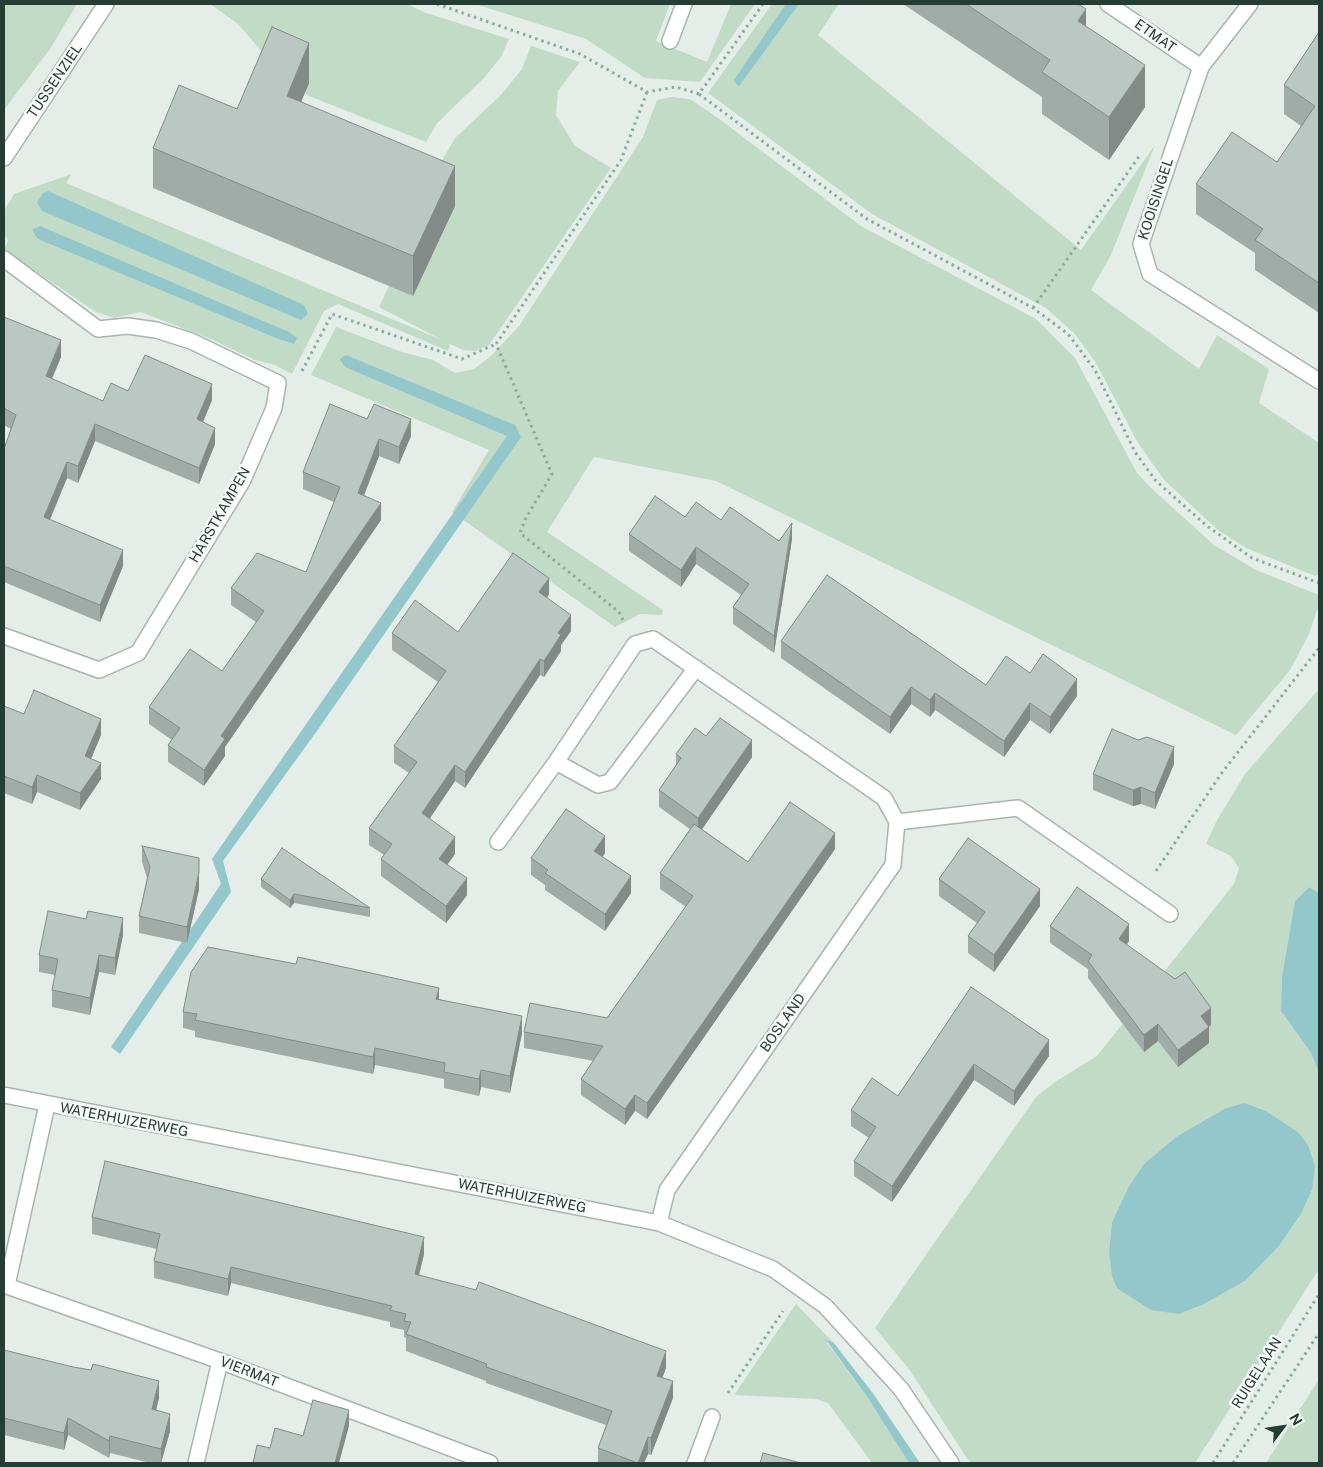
<!DOCTYPE html>
<style>
body{margin:0}
#map{position:relative;width:1323px;height:1467px;overflow:hidden;background:#e5ede9;font-family:"Public Sans",sans-serif}
canvas{display:block}
.frame{position:absolute;inset:0;border:5px solid #263d35;pointer-events:none}
.north{position:absolute;left:1258px;top:1402px;width:50px;height:50px;-webkit-text-stroke:4px #f6f9f7;paint-order:stroke;rotate:59deg;font-size:14px;font-weight:700;line-height:20px;text-align:center;color:#263d35}
.north::after{content:'';display:block;margin:auto;width:18px;height:22px;background:#263d35;clip-path:polygon(50% 0,100% 100%,50% 72%,0 100%)}
</style>
<div id="map">
<canvas width="1323" height="1467"></canvas>
<div class="frame"></div>
<div class="north">N</div>
</div>
<script>
const g = document.querySelector('canvas').getContext('2d');
g.lineJoin = 'round';
function paint(path, color) { g.fillStyle = color; g.fill(path, 'evenodd'); }
const toPath = rows => new Path2D(rows.map(r => 'M' + r).join(''));
function trace(path, color, width, dash) { g.strokeStyle = color; g.lineWidth = width; g.lineCap = dash ? 'butt' : 'round'; g.setLineDash(dash || []); g.stroke(path); }
function label(font, color, halo, rows, align = 'center') {
  g.font = font + ' "Public Sans",sans-serif'; g.lineWidth = 5; g.setLineDash([]); g.textBaseline = 'middle'; g.strokeStyle = halo; g.fillStyle = color; for (const [text, x, y, turn = 0] of rows) {
    g.save(); g.translate(x, y); g.rotate((+turn || 0) * Math.PI / 180); g.textAlign = isNaN(turn) ? turn : align; if (halo) g.strokeText(text, 0, 0); g.fillText(text, 0, 0); g.restore();
  }
}
paint(toPath([
 [4,4,77,4,50,49,4,110],
 [210,4,407,4,426,13,509,39,501,57,484,78,437,123,426,142,309,96,265,55,238,24],
 [475,4,670,4,656,41,707,62,731,4,755,4,700,82,645,78,586,39],
 [772,4,839,4,818,35,1081,250,1155,145,1111,255,1091,290,1199,369,1217,335,1269,369,1259,403,1319,443,1319,574,1315,576,1246,548,1218,530,1165,481,1138,443,1096,363,1075,334,1046,308,872,214,708,93],
 [531,46,580,62,558,91,556,115,575,146,611,168,489,345,475,351,463,350,450,344,448,351,338,304,324,311,292,374,275,365,255,360,213,340,141,312,114,318,96,312,4,250,8,241,4,234,4,211,14,194,72,174,66,183,442,340,379,307,417,227,436,171,455,138,501,95,522,69],
 [672,97,690,99,718,118,861,226,1036,319,1075,358,1137,473,1152,489,1214,545,1256,570,1319,595,1319,604,1309,634,1290,670,1236,735,716,481,594,457,547,532,663,610,662,615,640,614,615,627,452,512,489,450,311,375,336,327,402,352,433,360,455,373,474,369,491,356,519,326,643,137,657,100],
 [1319,689,1319,893,1309,887,1295,901,1282,976,1281,1011,1311,1053,1319,1073,1319,1269,1195,1463,970,1463,909,1369,875,1328,1036,1097,1055,1082,1097,1056,1234,884,1239,868,1231,856,1206,844,1217,820,1245,774],
 [1224,1109,1266,1111,1298,1132,1312,1190,1301,1214,1279,1246,1246,1280,1109,1251,1112,1222,1129,1186,1144,1164,1176,1137],
 [796,1304,833,1342,827,1340,827,1343,868,1398,909,1463,872,1463,828,1403,816,1399,734,1395],
 [1319,1379,1319,1463,1266,1463]
]), '#c1dbc6');
paint(toPath([
 [786,4,799,4,739,86,737,85,734,80],
 [48,191,304,305,308,314,301,320,42,211,37,203,43,193],
 [40,226,289,332,297,338,294,344,276,338,38,239,32,230],
 [346,355,515,425,521,437,319,728,223,861,231,892,120,1054,111,1047,221,884,212,859,507,436,345,367,340,359],
 [1309,887,1319,893,1319,1073,1311,1053,1281,1011,1282,976,1295,901],
 [1244,1103,1266,1111,1298,1132,1308,1145,1315,1166,1312,1190,1301,1214,1279,1246,1246,1280,1204,1304,1179,1314,1151,1310,1117,1288,1112,1276,1109,1251,1112,1222,1129,1186,1144,1164,1176,1137,1224,1109],
 [826,1340,833,1342,872,1392,920,1463,909,1463,868,1398]
]), '#93c7cc');
const minor = toPath([
 [1108,4,1201,67],
 [1250,4,1201,67,1141,244,1150,274,1319,381],
 [670,41,684,4],
 [4,259,98,329,128,326,156,330,191,341,278,383,274,408,243,480,138,653,99,670,4,636],
 [556,762,598,785,610,782,696,668],
 [897,822,1018,808,1170,914],
 [498,842,556,762,635,644,653,639,884,798,897,822,893,865,667,1190,659,1223],
 [4,1095,659,1223,773,1269,825,1306,901,1389,951,1463],
 [4,1285,220,1361,490,1463],
 [7,1285,47,1105],
 [196,1463,220,1361],
 [695,1463,712,1417]
]);
const tertiary = toPath([
 [4,158,106,4]
]);
trace(minor, '#a8b5af', 18);
trace(tertiary, '#a8b5af', 18);
trace(toPath([
 [437,4,580,54,647,92,676,87,699,94,763,4],
 [699,94,867,219,1033,308,1068,334,1095,370,1135,452,1156,481,1207,526,1252,558,1319,583],
 [1033,308,1140,155],
 [302,371,332,314,462,359,496,344],
 [623,620,619,612,520,533,526,518,552,474,496,344,621,160,647,92],
 [1156,871,1221,774,1319,648],
 [728,1393,783,1311],
 [1213,1463,1319,1294],
 [1233,1463,1319,1333]
]), '#89ad9f', 3, [2.5, 4]);
trace(minor, '#fff', 15);
trace(tertiary, '#fff', 15);
paint(toPath([
 [903,4,1078,4,1086,26,1145,107,1109,160,1042,114,1042,97],
 [1319,32,1319,313,1255,270,1255,253,1196,214,1196,184,1277,162,1301,126,1284,114,1284,85],
 [309,83,301,101,455,206,413,296,153,188,153,148,237,109],
 [4,317,61,357,52,379,103,401,128,391,212,400,203,422,215,444,199,484,95,441,78,483,67,478,50,520,123,566,100,622,4,582,4,449,11,429,4,425],
 [367,419,411,436,399,464,379,456,364,496,381,520,225,747,225,756,204,786,168,762,168,745,172,740,149,724,149,707,222,671,256,622,231,605,231,588,306,572,334,502,303,489,303,472],
 [685,517,721,520,779,541,792,539,774,653,733,624,733,607,741,595,696,564,681,587,629,551,629,534],
 [549,594,547,598,571,631,561,645,561,651,544,677,540,675,465,788,455,781,429,819,455,854,447,865,467,895,446,923,381,876,381,859,384,855,369,845,369,828,409,773,394,763,394,746,438,682,392,650,392,633,458,632],
 [781,641,986,685,1030,673,1077,696,1050,734,1030,720,1004,757,935,710,930,717,911,704,890,734,781,658],
 [4,706,24,714,101,735,91,759,101,779,80,810,37,792,32,804,4,793],
 [706,736,752,757,702,829,748,862,835,849,647,1119,635,1111,625,1125,581,1095,581,1079,594,1061,524,1048,524,1032,607,1018,686,907,660,889,660,873,690,829,659,807,659,790,676,765,676,754],
 [1174,764,1155,809,1141,804,1133,806,1093,790,1093,774],
 [142,846,199,889,187,943,139,933,139,916,147,878,142,862],
 [605,853,602,857,631,893,605,931,545,890,545,885,531,875,531,858],
 [261,879,370,908,370,917,294,903,290,908,261,887],
 [939,879,1040,906,994,972,968,953,968,936,977,923,939,896],
 [1050,926,1129,941,1126,945,1211,1025,1209,1027,1209,1043,1178,1067,1158,1041,1144,1052,1088,978,1088,969,1050,943],
 [123,935,115,975,99,972,90,1015,52,1007,52,990,55,975,39,972,39,955],
 [971,987,1049,1056,1014,1106,974,1080,892,1202,854,1176,854,1161,869,1138,851,1126,851,1110,898,1096],
 [439,999,522,1033,510,1093,481,1087,479,1096,444,1088,444,1079,375,1065,373,1074,195,1037,195,1031,183,1028,183,1012],
 [92,1217,424,1254,419,1275,666,1368,662,1378,673,1398,651,1455,648,1454,644,1463,598,1463,598,1448,606,1425,486,1383,486,1381,406,1351,406,1338,404,1337,404,1330,390,1327,390,1322,231,1283,228,1296,154,1278,154,1261,157,1249,92,1234],
 [4,1350,159,1398,156,1410,170,1431,161,1463,150,1463,110,1453,109,1458,68,1435,64,1450,4,1435]
]), '#a1aba7');
paint(toPath([
 [1086,9,1086,51,1078,21],
 [309,43,309,83,287,136,287,96],
 [1145,65,1145,107,1109,160,1109,117],
 [455,166,455,206,413,296,413,256],
 [61,340,61,357,46,392,46,376],
 [212,384,212,400,197,436,197,419],
 [411,419,411,436,399,464,399,447],
 [95,424,95,441,78,483,78,466],
 [215,428,215,444,199,484,199,468],
 [379,439,379,456,358,510,358,493],
 [67,462,67,478,44,533,44,517],
 [381,503,381,520,225,747,225,756,204,786,204,770,221,736],
 [792,523,792,539,774,653,774,636],
 [696,547,696,564,681,587,681,570],
 [123,550,123,566,100,622,100,605],
 [549,578,549,594,539,609,539,592],
 [571,615,571,631,561,645,561,651,544,677,544,661,558,633],
 [540,659,540,675,465,788,465,772],
 [1077,679,1077,696,1050,734,1050,717],
 [911,687,911,704,890,734,890,717],
 [935,693,935,710,930,717,930,700],
 [1030,703,1030,720,1004,757,1004,741],
 [101,719,101,735,85,773,85,756],
 [752,740,752,757,698,835,698,818],
 [1174,747,1174,764,1155,809,1155,793],
 [101,763,101,779,80,810,80,793],
 [455,765,455,781,422,830,422,813],
 [37,775,37,792,32,804,32,787],
 [1141,787,1141,804,1133,806,1133,790],
 [835,833,835,849,647,1119,647,1103],
 [605,836,605,853,594,868,594,851],
 [455,837,455,854,439,876,439,859],
 [199,872,199,889,187,943,187,927],
 [631,876,631,893,605,931,605,914],
 [467,878,467,895,446,923,446,906],
 [1040,889,1040,906,994,972,994,955],
 [294,894,294,903,290,908,290,900],
 [123,918,123,935,115,975,115,958],
 [1129,924,1129,941,1119,956,1119,939],
 [99,955,99,972,90,1015,90,998],
 [439,988,439,1005,436,999],
 [1211,1008,1211,1025,1209,1027,1209,1043,1178,1067,1178,1050,1201,1016],
 [522,1016,522,1033,510,1093,510,1076],
 [1158,1024,1158,1041,1144,1052,1144,1035],
 [1049,1040,1049,1056,1014,1106,1014,1091],
 [375,1048,375,1065,373,1074,373,1057],
 [974,1064,974,1080,892,1202,892,1186],
 [481,1070,481,1087,479,1096,479,1079],
 [635,1095,635,1111,625,1125,625,1109],
 [424,1237,424,1254,415,1291,415,1274],
 [231,1267,231,1283,228,1296,228,1279],
 [666,1351,666,1368,657,1392,657,1376],
 [159,1381,159,1398,152,1426,152,1409],
 [673,1381,673,1398,651,1455,651,1438],
 [349,1410,349,1426,339,1463,335,1463],
 [170,1414,170,1431,161,1463,161,1449],
 [68,1418,68,1435,64,1450,64,1433],
 [110,1436,110,1453,109,1458,109,1441],
 [648,1437,648,1454,644,1463,638,1463]
]), '#838b88');
const building = toPath([
 [966,4,1078,4,1086,9,1078,21,1145,65,1109,117,1042,72,1050,60,966,4],
 [272,27,309,43,287,96,455,166,413,256,153,148,179,85,237,109,272,27],
 [1319,32,1319,283,1255,240,1263,229,1196,184,1232,132,1277,162,1315,106,1284,85,1319,32],
 [4,317,61,340,46,376,103,401,111,383,128,391,145,355,212,384,197,419,215,428,199,468,95,424,78,466,67,462,44,517,123,550,100,605,4,566,4,449,16,415,4,408,4,317],
 [330,404,367,419,374,404,411,419,399,447,379,439,358,493,381,503,221,736,225,739,204,770,168,745,180,728,149,707,190,649,222,671,264,611,231,588,257,553,306,572,340,487,303,472,330,404],
 [655,496,685,517,696,502,721,520,730,507,779,541,792,523,774,636,733,607,749,584,696,547,681,570,629,534,655,496],
 [513,553,549,578,539,592,571,615,558,633,561,635,544,661,540,659,465,772,455,765,422,813,455,837,439,859,467,878,446,906,381,859,392,844,369,828,417,762,394,746,446,671,392,633,415,600,458,632,513,553],
 [827,575,986,685,1006,656,1030,673,1043,654,1077,679,1050,717,1030,703,1004,741,935,693,930,700,911,687,890,717,781,641,827,575],
 [34,690,101,719,85,756,101,763,80,793,37,775,32,787,4,776,4,706,24,714,34,690],
 [720,718,752,740,698,818,659,790,681,758,676,754,695,728,706,736,720,718],
 [1112,729,1138,740,1147,737,1174,747,1155,793,1141,787,1133,790,1093,774,1112,729],
 [790,802,835,833,647,1103,635,1095,625,1109,581,1079,603,1046,524,1032,530,1003,607,1018,693,896,660,873,694,824,748,862,790,802],
 [566,809,605,836,594,851,631,876,605,914,545,873,548,870,531,858,566,809],
 [968,838,1040,889,994,955,968,936,985,912,939,879,968,838],
 [142,846,199,858,199,872,187,927,139,916,150,867,142,846],
 [282,848,370,908,294,894,290,900,261,879,282,848],
 [1077,887,1129,924,1119,939,1175,979,1185,972,1211,1008,1201,1016,1209,1027,1178,1050,1158,1024,1144,1035,1088,961,1092,955,1050,926,1077,887],
 [48,911,86,919,88,911,123,918,115,958,99,955,90,998,52,990,58,959,39,955,48,911],
 [208,947,296,964,298,957,439,988,436,999,522,1016,510,1076,481,1070,479,1079,444,1072,445,1063,375,1048,373,1057,195,1020,197,1014,183,1012,191,972,208,947],
 [971,987,1049,1040,1014,1091,974,1064,892,1186,854,1161,876,1127,851,1110,872,1078,898,1096,971,987],
 [105,1161,424,1237,415,1274,476,1290,479,1282,666,1351,657,1376,673,1381,651,1438,648,1437,638,1463,598,1448,612,1411,486,1367,487,1364,406,1334,411,1322,404,1321,406,1314,390,1310,392,1306,231,1267,228,1279,154,1261,160,1234,92,1217,105,1161],
 [4,1350,73,1367,91,1370,93,1364,159,1381,152,1409,170,1414,161,1449,110,1436,109,1441,68,1418,64,1433,4,1418,4,1350],
 [313,1400,349,1410,335,1463,253,1463,257,1445,270,1448,275,1428,303,1436,313,1400],
 [763,1453,801,1463,760,1463,763,1453]
]);
paint(building, '#bbc7c2');
trace(building, '#838b88', 1);
label('14px', '#263d35', '#f6f9f7', [
 ["ETMAT",1155,36,35],
 ["TUSSENZIEL",55,81,-56],
 ["KOOISINGEL",1156,199,-72],
 ["HARSTKAMPEN",220,515,-60],
 ["BOSLAND",783,1023,-55],
 ["WATERHUIZERWEG",124,1120,11],
 ["WATERHUIZERWEG",522,1196,11],
 ["VIERMAT",249,1372,21],
 ["RUIGELAAN",1257,1373,-58]
]);
</script>
